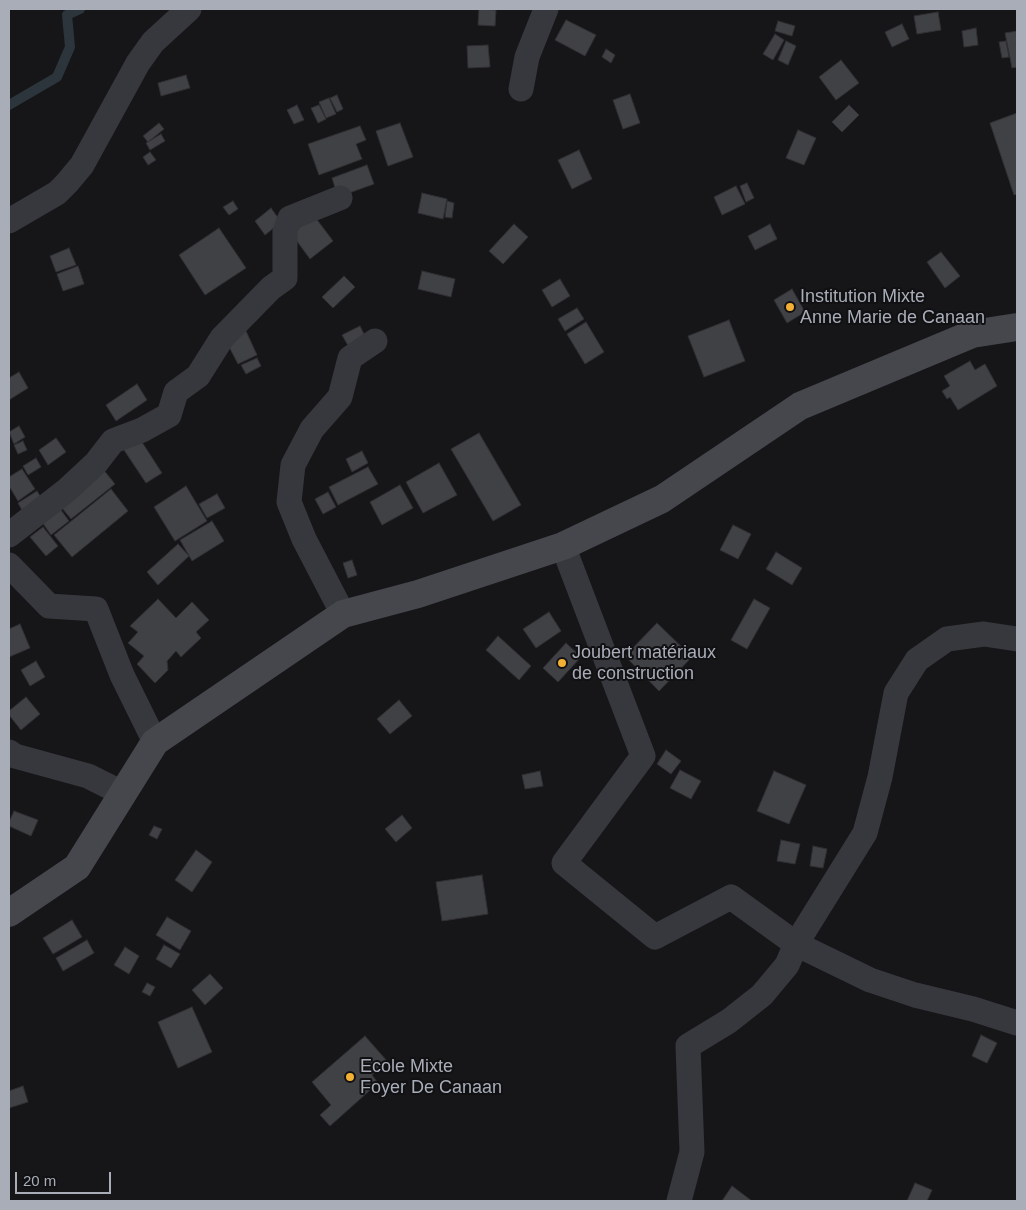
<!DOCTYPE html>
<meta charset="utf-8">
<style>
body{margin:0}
#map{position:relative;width:1026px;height:1210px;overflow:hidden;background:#161618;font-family:Arial,sans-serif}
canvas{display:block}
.frame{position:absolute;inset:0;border:10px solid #a8adb8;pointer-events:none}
.scale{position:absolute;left:15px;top:1172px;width:96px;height:22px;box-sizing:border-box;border:2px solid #a8adb8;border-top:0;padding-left:6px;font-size:15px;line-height:18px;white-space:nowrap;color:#a8adb8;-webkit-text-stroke:4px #111113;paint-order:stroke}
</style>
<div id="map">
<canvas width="1026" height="1210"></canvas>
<div class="frame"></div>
<div class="scale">20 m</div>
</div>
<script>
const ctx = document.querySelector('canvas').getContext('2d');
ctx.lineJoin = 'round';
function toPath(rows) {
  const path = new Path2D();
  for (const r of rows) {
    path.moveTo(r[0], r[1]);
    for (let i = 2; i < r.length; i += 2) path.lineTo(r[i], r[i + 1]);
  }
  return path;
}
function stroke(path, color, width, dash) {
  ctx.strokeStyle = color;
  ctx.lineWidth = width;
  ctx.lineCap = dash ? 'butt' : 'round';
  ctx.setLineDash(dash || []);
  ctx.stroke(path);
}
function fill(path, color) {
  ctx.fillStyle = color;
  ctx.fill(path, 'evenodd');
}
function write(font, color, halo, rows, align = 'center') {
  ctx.font = font + ' Arial,sans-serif';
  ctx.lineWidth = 4;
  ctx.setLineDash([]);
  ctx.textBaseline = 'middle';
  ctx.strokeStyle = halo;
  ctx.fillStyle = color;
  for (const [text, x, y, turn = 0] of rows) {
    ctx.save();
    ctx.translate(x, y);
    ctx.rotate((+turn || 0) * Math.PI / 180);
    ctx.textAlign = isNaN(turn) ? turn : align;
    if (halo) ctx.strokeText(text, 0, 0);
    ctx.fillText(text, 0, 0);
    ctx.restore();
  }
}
stroke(toPath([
 [9,105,57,77,70,47,67,15,80,9]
]), '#2c353c', 10);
const building = toPath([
 [479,9,496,10,495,26,478,25,479,9],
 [938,12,941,30,917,34,914,16,938,12],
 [566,20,596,35,585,56,555,40,566,20],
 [778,21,795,26,792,36,775,31,778,21],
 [902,24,909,39,892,47,885,32,902,24],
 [976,28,978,45,964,47,962,31,976,28],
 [1017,31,1017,67,1012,68,1005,33,1017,31],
 [775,34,784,40,773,60,763,54,775,34],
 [786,41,796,46,788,65,778,60,786,41],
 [1006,41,1009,57,1002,58,999,42,1006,41],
 [488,45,490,67,468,68,467,46,488,45],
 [606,49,615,55,611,63,602,57,606,49],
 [841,60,859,83,836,100,819,77,841,60],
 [186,75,190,88,161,96,158,83,186,75],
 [630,94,640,123,623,129,613,100,630,94],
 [337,95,343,109,337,112,330,98,337,95],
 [329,98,336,114,326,118,319,102,329,98],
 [297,105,304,120,294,124,287,110,297,105],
 [319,105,326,119,318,123,311,108,319,105],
 [849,105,859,115,842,132,832,122,849,105],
 [1017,113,1017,194,1014,195,990,123,1017,113],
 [159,123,164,129,148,142,143,136,159,123],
 [400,123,413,157,388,166,376,131,400,123],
 [360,126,366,140,356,144,362,159,319,175,308,144,360,126],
 [798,130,816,138,804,165,786,158,798,130],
 [161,134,165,141,150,150,146,143,161,134],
 [579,150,592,179,572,189,558,160,579,150],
 [150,152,156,160,148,165,143,157,150,152],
 [367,165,374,184,338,197,332,178,367,165],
 [747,183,754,198,746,202,740,186,747,183],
 [736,186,745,204,722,215,714,197,736,186],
 [422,193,447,199,443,219,418,213,422,193],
 [233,201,238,209,229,215,223,207,233,201],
 [447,201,454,203,452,218,445,217,447,201],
 [271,208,281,222,265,235,255,221,271,208],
 [315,217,333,241,310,259,291,233,315,217],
 [514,224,528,237,503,264,489,251,514,224],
 [770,224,777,239,755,250,748,236,770,224],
 [219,228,246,268,205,295,179,255,219,228],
 [69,248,76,265,56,272,50,256,69,248],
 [941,252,960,276,945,288,927,262,941,252],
 [78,266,84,284,63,291,57,274,78,266],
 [422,271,455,279,451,297,418,289,422,271],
 [344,276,355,287,333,308,322,297,344,276],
 [560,279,570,296,552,307,542,290,560,279],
 [792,289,805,312,787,323,774,300,792,289],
 [577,308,584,319,565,331,558,319,577,308],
 [729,320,745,361,704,377,688,336,729,320],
 [586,322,604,352,585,364,567,334,586,322],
 [360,326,367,340,350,349,342,335,360,326],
 [246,331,257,355,238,364,226,341,246,331],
 [257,358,261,366,246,374,241,365,257,358],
 [970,361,975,370,985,364,997,386,958,410,950,397,947,399,942,391,950,386,944,376,970,361],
 [19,372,28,388,9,400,9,378,19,372],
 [137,384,147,400,116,421,106,405,137,384],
 [19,426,25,437,14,444,9,432,19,426],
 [479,433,521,505,493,521,451,449,479,433],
 [138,436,162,473,146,483,122,447,138,436],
 [56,438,66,452,48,465,39,450,56,438],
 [23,441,27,450,18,454,14,445,23,441],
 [362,451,368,463,352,472,346,459,362,451],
 [36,458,41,467,28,475,23,466,36,458],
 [439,463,457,495,423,513,406,482,439,463],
 [368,467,378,484,338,505,329,487,368,467],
 [102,468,115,484,71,519,58,503,102,468],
 [22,469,35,489,18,501,9,486,9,477,22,469],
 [400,485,413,508,382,525,370,502,400,485],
 [186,486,207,521,175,541,154,507,186,486],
 [111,489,128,511,72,557,54,535,111,489],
 [37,491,42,499,23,512,18,503,37,491],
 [328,492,336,507,323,514,315,499,328,492],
 [217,494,225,508,207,518,199,504,217,494],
 [58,506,69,521,51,535,40,519,58,506],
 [212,521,224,541,192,561,180,540,212,521],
 [733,525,751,534,738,559,720,550,733,525],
 [43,527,58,546,46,556,30,537,43,527],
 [178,544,189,556,158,585,147,572,178,544],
 [776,552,802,568,792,585,766,569,776,552],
 [352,560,357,575,348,578,343,563,352,560],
 [158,599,176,618,192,602,209,620,196,632,201,638,181,657,176,651,167,661,168,670,155,683,137,664,144,656,128,643,138,632,130,626,158,599],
 [754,599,770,608,747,649,731,640,754,599],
 [549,612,561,631,536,648,523,629,549,612],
 [657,623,692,657,659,691,625,656,657,623],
 [20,624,30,648,9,657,9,629,20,624],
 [498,636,531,666,519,680,486,650,498,636],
 [566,643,581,657,558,682,543,668,566,643],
 [36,661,45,677,30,686,21,670,36,661],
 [26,697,40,714,21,730,9,715,9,711,26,697],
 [399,700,412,716,390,734,377,719,399,700],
 [666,750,681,761,671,774,657,764,666,750],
 [680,770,701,781,691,799,670,788,680,770],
 [540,771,543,786,525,789,522,775,540,771],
 [774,771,806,785,789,824,757,811,774,771],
 [14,811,38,820,31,836,9,826,9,822,14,811],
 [402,815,412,828,396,842,385,829,402,815],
 [154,826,162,829,157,839,149,835,154,826],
 [781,840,800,844,795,864,777,861,781,840],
 [813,846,827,849,823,868,810,866,813,846],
 [196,850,212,862,192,892,175,880,196,850],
 [482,875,488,914,442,921,436,882,482,875],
 [167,917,191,931,180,950,156,935,167,917],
 [72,920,82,937,53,954,43,938,72,920],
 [87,940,94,953,63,971,56,958,87,940],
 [164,945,180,954,171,968,156,959,164,945],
 [125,947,139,956,129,974,114,965,125,947],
 [210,974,223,988,205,1005,192,990,210,974],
 [147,983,155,987,150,996,142,992,147,983],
 [192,1007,212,1052,178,1068,158,1022,192,1007],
 [981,1035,997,1043,987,1063,972,1056,981,1035],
 [365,1036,387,1061,372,1075,378,1083,330,1126,320,1115,331,1105,312,1082,365,1036],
 [23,1086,28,1102,9,1108,9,1091,23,1086],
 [915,1183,932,1190,927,1201,907,1201,915,1183],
 [732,1186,752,1201,722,1201,732,1186]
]);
fill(building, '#404145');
stroke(building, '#303034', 1);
stroke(toPath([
 [521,89,527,57,546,9],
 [9,221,57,193,67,183,82,165,138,63,153,42,189,9],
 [9,535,67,490,96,463,113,441,142,430,169,415,176,392,198,376,222,338,271,288,285,278,285,231,290,218,340,198],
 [563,546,643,756,564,863,655,937,731,897,796,944,787,965,762,995,729,1021,688,1046,692,1152,679,1201],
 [9,565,49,606,96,609,122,675,155,742],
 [343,614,304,539,289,502,293,465,312,429,340,397,350,358,375,341],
 [1017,639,984,634,947,639,917,660,896,693,880,777,865,833,796,944,870,980,915,995,973,1009,1017,1023],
 [9,752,15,756,88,776,124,794]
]), '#37383d', 25);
stroke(toPath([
 [9,913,77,867,155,742,343,614,418,594,563,546,662,499,800,406,972,334,1017,327]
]), '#45474d', 28);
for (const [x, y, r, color] of [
 [790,307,5,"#f2b134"],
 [562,663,5,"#f2b134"],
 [350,1077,5,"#f2b134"]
]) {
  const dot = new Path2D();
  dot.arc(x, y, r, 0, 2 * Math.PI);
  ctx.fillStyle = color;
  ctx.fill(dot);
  stroke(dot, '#111113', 2);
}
write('18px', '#a8adb8', '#111113', [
 ["Institution Mixte",800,297],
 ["Anne Marie de Canaan",800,318],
 ["Joubert matériaux",572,653],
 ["de construction",572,674],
 ["Ecole Mixte",360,1067],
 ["Foyer De Canaan",360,1088]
], 'left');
</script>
